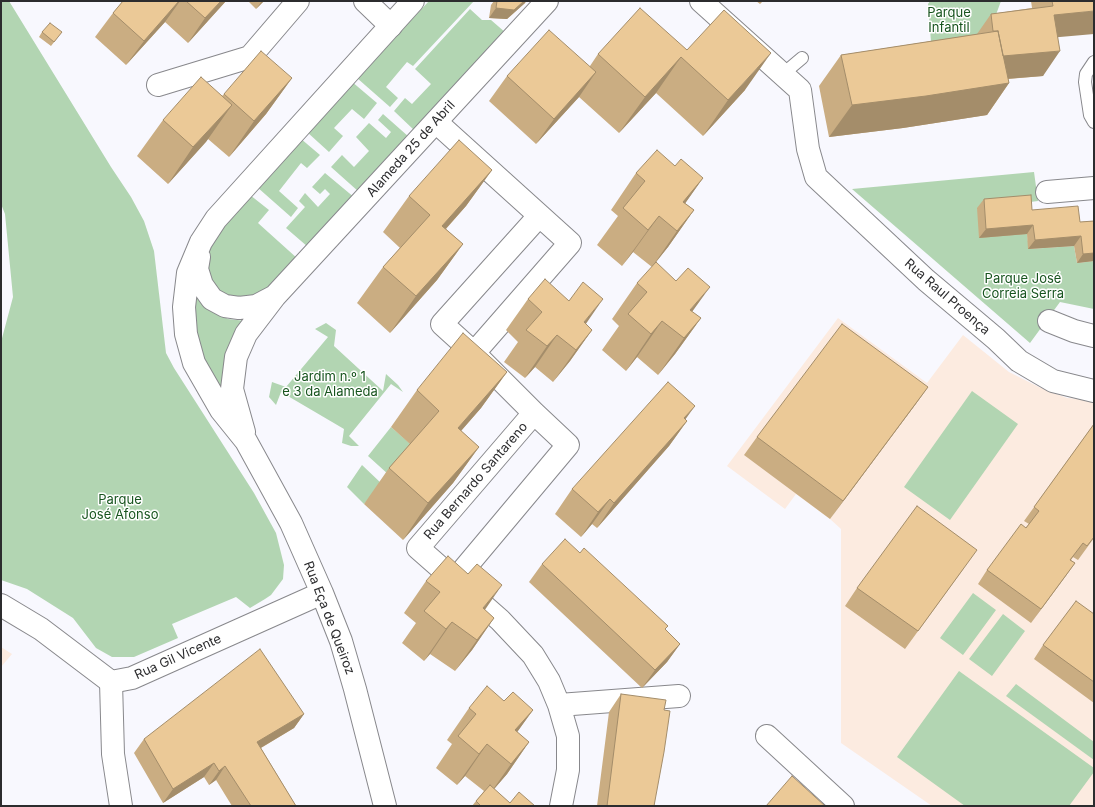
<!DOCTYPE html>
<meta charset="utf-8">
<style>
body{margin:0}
#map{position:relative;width:1095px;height:807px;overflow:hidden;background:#f8f8fe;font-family:Inter,sans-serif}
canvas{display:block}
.frame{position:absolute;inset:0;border:2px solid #2c2c2e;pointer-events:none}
</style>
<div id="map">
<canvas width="1095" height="807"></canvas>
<div class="frame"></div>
</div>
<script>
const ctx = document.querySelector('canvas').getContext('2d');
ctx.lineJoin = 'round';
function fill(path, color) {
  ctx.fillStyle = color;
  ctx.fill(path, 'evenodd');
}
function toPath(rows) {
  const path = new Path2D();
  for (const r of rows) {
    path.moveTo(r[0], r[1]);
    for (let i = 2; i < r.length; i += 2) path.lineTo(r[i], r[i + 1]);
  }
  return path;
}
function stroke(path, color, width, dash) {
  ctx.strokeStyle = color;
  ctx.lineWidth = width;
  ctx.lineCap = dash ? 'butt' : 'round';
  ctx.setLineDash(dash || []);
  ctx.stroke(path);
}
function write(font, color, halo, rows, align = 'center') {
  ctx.font = font + ' Inter,sans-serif';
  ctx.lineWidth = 3;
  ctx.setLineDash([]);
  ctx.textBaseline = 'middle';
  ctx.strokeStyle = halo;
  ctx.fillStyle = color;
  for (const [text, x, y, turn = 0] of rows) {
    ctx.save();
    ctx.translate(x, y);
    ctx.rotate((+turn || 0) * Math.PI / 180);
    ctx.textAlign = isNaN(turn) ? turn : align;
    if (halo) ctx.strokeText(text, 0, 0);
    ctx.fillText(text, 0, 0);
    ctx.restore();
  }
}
fill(toPath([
 [838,318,927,383,963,335,1009,372,1039,387,1067,398,1094,400,1094,806,932,806,841,743,841,529,830,519,796,494,785,509,727,466],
 [1,647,12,654,1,667]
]), '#fcebe0');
fill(toPath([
 [1,1,9,1,111,167,131,197,144,221,154,251,166,353,174,368,254,493,276,533,284,565,283,579,271,595,265,599,250,608,236,597,172,624,178,638,134,657,112,657,96,648,73,618,27,589,1,580,1,342,13,297,5,214,1,204],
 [429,1,474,1,413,66,407,62,386,87,398,98,390,107,357,78],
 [930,1,1001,1,990,31,973,39,931,42,928,4],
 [470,9,482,20,491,20,506,33,415,131,394,111,405,98,412,104,431,84,415,69],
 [351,81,377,103,364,119,352,109,334,128,343,136,329,152,307,132],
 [383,114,409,137,359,192,331,167,342,155,354,167,369,151,356,137,369,123,386,138,391,132,378,120],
 [300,138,320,155,307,168,301,163,279,191,298,208,291,217,257,187],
 [1034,172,1038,201,977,209,1027,234,1029,249,1074,246,1077,263,1094,261,1094,309,1060,302,1030,343,852,189],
 [325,173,355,198,308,247,286,228,305,207,299,201,305,193,318,207,330,194,325,189,320,194,312,187],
 [250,195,269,210,258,223,298,259,265,292,248,299,230,298,215,292,203,260,208,243],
 [198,282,209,309,228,319,246,321,248,330,238,424,210,378,198,341,194,307],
 [326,323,336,330,334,346,383,391,386,374,398,385,403,392,391,384,349,436,359,446,351,446,342,443,344,429,281,392,276,405,269,397,272,382,286,387,328,337,315,329],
 [972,391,1018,424,950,520,904,487],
 [391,427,414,447,389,475,368,456],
 [362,465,382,484,364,504,347,487],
 [973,593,996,610,963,655,940,638],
 [1003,614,1025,631,992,676,969,659],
 [959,671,1094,768,1094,772,1069,806,965,806,897,757],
 [1016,684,1094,742,1094,760,1006,696]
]), '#b2d5b2');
const lane = toPath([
 [1094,62,1086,74,1085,82,1090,115,1094,122],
 [783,74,802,58]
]);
const street = toPath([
 [365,1,391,26],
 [701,1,800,90,808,149,816,177,926,280,996,339,1019,361,1053,381,1094,391],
 [158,85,250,57,298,1],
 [436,122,570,243,474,353],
 [1047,192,1094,188],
 [1049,321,1074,331,1094,336],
 [534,413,418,548,500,620,533,655,549,681,559,705,568,736,568,770,561,806],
 [454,581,568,445,534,413,474,353,442,324,539,216],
 [111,682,113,754,121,806],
 [559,705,679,696],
 [767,736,843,806]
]);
const secondary = toPath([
 [199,257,197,269,202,285,212,299,225,306,239,308,256,306,275,296],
 [244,432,232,389,236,357,246,334,275,296,547,1],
 [1,605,41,629,111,682,132,678,322,593],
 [385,806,355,689,341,641,322,593,291,523,257,461,246,441,221,410,194,363,186,334,184,307,188,273,201,242,216,219,413,1]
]);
stroke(lane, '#88888c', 14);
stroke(street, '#88888c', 24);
stroke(secondary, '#88888c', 24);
stroke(lane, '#fff', 12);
stroke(street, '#fff', 22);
stroke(secondary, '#fff', 22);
fill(toPath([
 [123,1,226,1,188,43,165,22,126,65,95,37,113,13],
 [248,1,264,1,256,9],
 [494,1,526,1,525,3,507,19,489,18,491,5],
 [756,1,763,1,760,4],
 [1031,1,1094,1,1058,37,1043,76,1008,79,1009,83,987,115,903,128,829,137,819,86,841,55,977,34,991,14,1032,8],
 [42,32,62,32,51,46,39,37],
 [687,50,745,90,703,136,656,93,619,133,579,97,536,144,489,101,507,76,590,66,598,54],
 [292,78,266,114,229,157,208,139,168,184,137,156,163,120,222,96,224,94],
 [675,166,703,178,685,203,694,210,668,247,652,267,633,252,622,266,597,245,618,216,611,210,636,173],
 [492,170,466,206,446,229,463,244,437,280,390,333,357,303,383,267,400,248,383,232,409,196],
 [984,199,1032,210,1080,222,1094,221,1094,261,1077,263,1074,246,1028,249,1027,234,979,238,977,208],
 [637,283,692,312,701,318,675,354,658,375,637,357,626,371,602,350,619,326,612,319],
 [528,299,586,324,592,330,570,361,553,382,535,367,525,378,504,362,518,342,506,330],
 [507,372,481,408,461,431,479,447,453,483,403,540,364,504,389,468,410,444,391,427,417,390],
 [928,387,915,405,830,519,744,455,757,437],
 [685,420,687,421,669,446,597,528,592,524,581,537,555,514,572,489],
 [1094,424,1094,538,1078,560,1073,557,1071,560,1075,563,1031,623,978,584,987,570,1029,524,1024,521],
 [542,564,665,630,680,644,667,662,642,688,529,582],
 [964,568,905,649,845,606,857,588],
 [426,581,485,610,494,618,472,650,455,671,430,654,424,661,402,643,416,623,404,613],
 [1094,614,1094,703,1034,659,1043,645],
 [621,694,664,710,654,806,597,806,609,712],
 [504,701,533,710,517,732,529,742,507,774,494,789,510,803,535,806,472,806,484,791,465,776,457,785,436,768,452,744,447,740,469,708],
 [304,714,294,728,261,748,296,806,232,806,216,780,209,785,204,777,163,803,134,753,144,739]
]), '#caad82');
fill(toPath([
 [179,1,180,1,165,22,126,65,144,41],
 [221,1,226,1,188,43,205,18],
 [262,1,264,1,256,9],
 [524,1,526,1,525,3,507,19,489,18,496,8],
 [1094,11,1094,34,1037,39,1054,15],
 [1060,51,1043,76,980,81,997,56],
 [771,53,745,90,703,136,728,100],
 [681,57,656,93,619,133,645,97],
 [596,72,579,97,536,144,554,119],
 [292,78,266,114,229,157,254,121],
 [1009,83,987,115,903,128,829,137,852,105],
 [232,105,206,142,168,184,193,147],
 [492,170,466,206,416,262,442,226],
 [703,178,677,215,683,202],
 [694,210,668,247,652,267,677,231],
 [659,216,633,252,622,266,648,230],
 [1033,225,1027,234,979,238,986,229],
 [1081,236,1074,246,1028,249,1035,240],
 [463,244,437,280,390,333,416,296],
 [1094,253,1094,261,1077,263,1083,254],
 [710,287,684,323,690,310],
 [603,299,581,331,584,322],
 [701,318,675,354,658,375,684,338],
 [662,321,637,357,626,371,651,334],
 [592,330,570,361,553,382,576,350],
 [557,335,535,367,525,378,547,346],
 [507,372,481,408,432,464,458,428],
 [928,387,915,405,830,519,843,501],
 [695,406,677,431,684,418],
 [687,421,669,446,597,528,614,503],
 [479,447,453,483,403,540,428,503],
 [610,499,592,524,581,537,598,512],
 [1075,563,1065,577,1031,623,1041,609],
 [502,585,480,617,483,608],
 [494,618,472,650,455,671,477,640],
 [452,622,430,654,424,661,446,629],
 [680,644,667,662,642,688,655,670],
 [533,710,510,742,515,730],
 [304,714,294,728,247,756,257,742],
 [529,742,507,774,489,795,511,764],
 [487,744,465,776,457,785,479,754],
 [214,763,204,777,163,803,173,789],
 [225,766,216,780,209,785,219,771]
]), '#a48d6a');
const building = toPath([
 [123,1,179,1,144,41,113,13,123,1],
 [186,1,221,1,205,18,186,1],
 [497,1,524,1,514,10,496,8,497,1],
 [1052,1,1094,1,1094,11,1054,15,1060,51,1003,56,998,31,993,31,991,14,1053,6,1052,1],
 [640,8,687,50,724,10,771,53,728,100,681,57,645,97,598,54,640,8],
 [50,23,62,32,54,42,42,32,50,23],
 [549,30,596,72,554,119,507,76,549,30],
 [998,31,1009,83,926,96,852,105,841,55,998,31],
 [261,51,292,78,254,121,224,94,261,51],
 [201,77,232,105,193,147,163,120,201,77],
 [459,140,492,170,442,226,463,244,416,296,383,267,430,215,409,196,459,140],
 [657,150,675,166,681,159,703,178,683,202,694,210,677,231,659,216,648,230,623,208,645,181,636,173,657,150],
 [1031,195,1032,210,1078,206,1080,222,1094,221,1094,253,1083,254,1081,236,1035,240,1033,225,986,229,984,199,1031,195],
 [656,262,676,281,688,268,710,287,690,310,701,318,684,338,662,321,651,334,628,314,647,292,637,283,656,262],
 [545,279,569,301,583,282,603,299,584,322,592,330,576,350,557,335,547,346,526,330,542,312,528,299,545,279],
 [842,324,928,387,843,501,757,437,842,324],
 [463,333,507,372,458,428,479,447,428,503,389,468,439,411,417,390,463,333],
 [668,382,695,406,684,418,687,421,614,503,610,499,598,512,572,489,668,382],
 [1094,424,1094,537,1087,546,1083,543,1070,560,1075,563,1041,609,987,570,1021,524,1026,528,1039,511,1034,507,1094,424],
 [917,506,977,550,918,631,857,588,917,506],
 [565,539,580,553,584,548,668,626,665,629,680,644,655,670,542,564,565,539],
 [448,556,468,574,477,564,502,585,483,608,494,618,477,640,452,622,446,629,424,611,440,592,426,581,448,556],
 [1076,601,1094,614,1094,682,1043,645,1076,601],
 [260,649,304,714,257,742,296,806,251,806,225,766,219,771,214,763,173,789,144,739,260,649],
 [487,686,504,701,513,692,533,710,515,730,529,742,511,764,487,744,479,754,458,736,476,714,469,708,487,686],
 [621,694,666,700,664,710,670,711,664,752,654,806,607,806,621,694],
 [792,776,825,806,766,806,792,776],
 [490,785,510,803,519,792,535,806,481,806,476,801,490,785]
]);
fill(building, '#ebc997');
stroke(building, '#a48d6a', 1);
write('13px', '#17541e', '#fff', [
 ["Parque",949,13],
 ["Infantil",949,28],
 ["Parque José",1023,279],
 ["Correia Serra",1023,294],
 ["Jardim n.º 1",330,377],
 ["e 3 da Alameda",330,392],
 ["Parque",120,500],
 ["José Afonso",120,515]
]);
write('13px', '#2c2c2e', '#fff', [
 ["Alameda 25 de Abril",411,149,-48],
 ["Rua Raul Proença",947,297,41],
 ["Rua Bernardo Santareno",476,481,-49],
 ["Rua Eça de Queiroz",329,618,69],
 ["Rua Gil Vicente",178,657,-24]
]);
</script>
